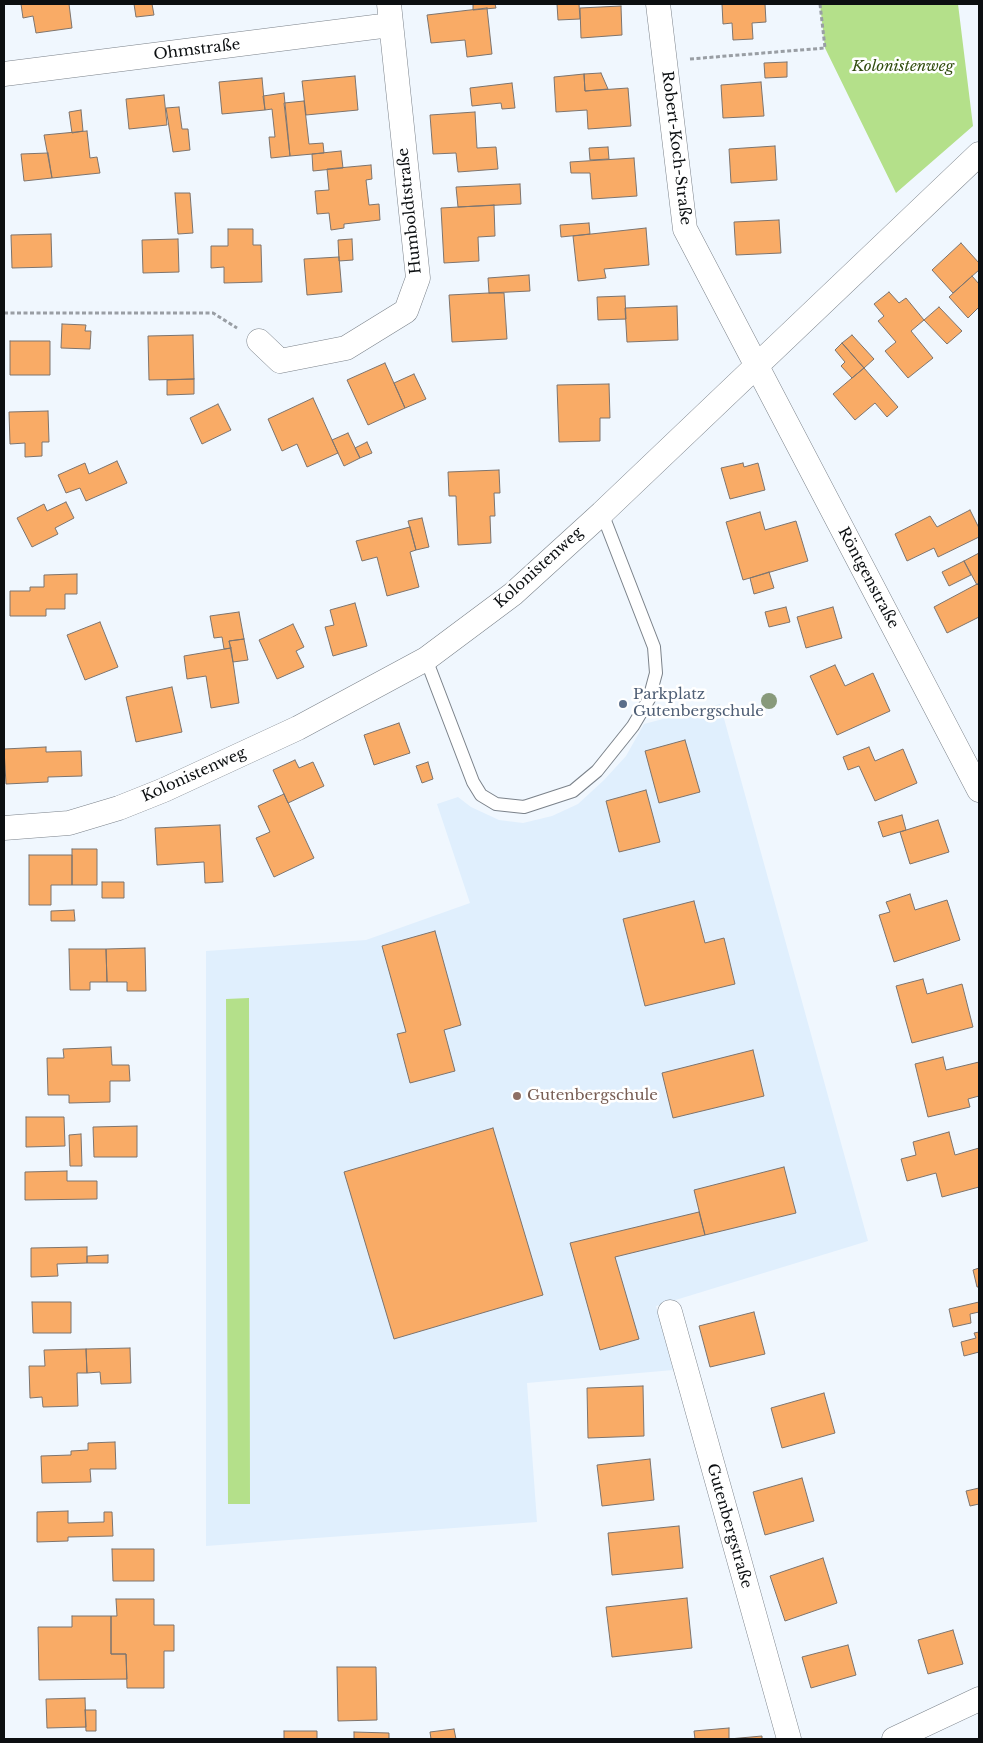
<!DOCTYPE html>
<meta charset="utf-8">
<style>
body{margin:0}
#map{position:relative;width:983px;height:1743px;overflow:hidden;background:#f0f7fe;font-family:"Libre Baskerville",serif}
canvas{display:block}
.frame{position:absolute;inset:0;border:5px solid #0c0f11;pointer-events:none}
</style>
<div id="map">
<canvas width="983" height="1743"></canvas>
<div class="frame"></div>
</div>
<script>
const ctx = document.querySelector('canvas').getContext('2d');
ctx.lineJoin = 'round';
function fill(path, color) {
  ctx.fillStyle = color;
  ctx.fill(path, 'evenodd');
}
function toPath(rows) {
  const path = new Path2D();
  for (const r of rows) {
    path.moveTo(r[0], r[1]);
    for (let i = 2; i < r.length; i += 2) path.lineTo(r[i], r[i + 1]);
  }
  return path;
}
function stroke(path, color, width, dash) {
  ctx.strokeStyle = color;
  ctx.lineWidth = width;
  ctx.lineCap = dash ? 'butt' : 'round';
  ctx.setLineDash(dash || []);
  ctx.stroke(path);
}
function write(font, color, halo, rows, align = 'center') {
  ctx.font = font + ' "Libre Baskerville",serif';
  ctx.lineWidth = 5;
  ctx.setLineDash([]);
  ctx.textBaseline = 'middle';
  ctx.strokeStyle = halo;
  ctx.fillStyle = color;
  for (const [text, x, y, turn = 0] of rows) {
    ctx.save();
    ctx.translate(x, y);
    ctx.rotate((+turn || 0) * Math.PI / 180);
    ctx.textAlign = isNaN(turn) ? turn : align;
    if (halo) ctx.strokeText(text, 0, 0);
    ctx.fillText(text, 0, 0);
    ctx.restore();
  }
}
fill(toPath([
 [720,704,868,1241,656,1306,673,1370,527,1383,537,1522,206,1546,206,951,366,940,470,903,437,804,458,797,471,807,499,820,523,823,552,816,578,804,604,780,626,756,644,724]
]), '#e0effd');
fill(toPath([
 [820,4,958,4,973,126,896,193,825,48],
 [249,998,250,1504,228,1504,226,999]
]), '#b4e08a');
const building = toPath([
 [21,4,69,4,72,28,36,33,33,16,23,18,21,4],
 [134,4,152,4,154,15,136,17,134,4],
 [473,4,495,4,496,8,473,10,473,4],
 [557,4,579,4,580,19,558,20,557,4],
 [722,4,765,4,766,22,752,23,753,39,733,40,732,23,723,24,722,4],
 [621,6,622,35,581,38,580,8,621,6],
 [487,8,492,54,467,57,465,40,431,43,427,15,487,8],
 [787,62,787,77,765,78,764,63,787,62],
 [601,73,608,89,585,91,584,74,601,73],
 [584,74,585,91,628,88,631,126,588,129,587,110,556,112,554,77,584,74],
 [355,76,358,110,306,115,302,81,355,76],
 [262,78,265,110,222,114,219,82,262,78],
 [761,82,764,116,723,118,721,85,761,82],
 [512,83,515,108,502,109,501,103,472,106,470,88,512,83],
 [284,93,290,156,271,158,269,137,275,137,272,109,265,110,263,96,284,93],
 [164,95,167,125,129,129,126,99,164,95],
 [304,101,309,144,323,143,324,153,290,156,284,103,304,101],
 [179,107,182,129,188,129,190,150,173,152,166,108,179,107],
 [81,110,83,131,72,133,69,112,81,110],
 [475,112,477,148,496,147,498,169,458,172,456,153,433,154,430,115,475,112],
 [87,131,90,158,97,157,100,173,52,178,44,135,87,131],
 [775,146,777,180,731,183,729,149,775,146],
 [608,147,609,159,590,160,589,148,608,147],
 [341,151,343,168,313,171,312,154,341,151],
 [48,153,52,178,24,181,21,154,48,153],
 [634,158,637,196,592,199,590,173,571,173,570,162,634,158],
 [371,165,372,179,366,180,369,205,379,204,380,220,344,224,344,228,331,230,329,213,317,214,315,191,329,190,327,169,371,165],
 [520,184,521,204,458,207,456,187,520,184],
 [175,193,190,193,193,233,178,234,175,193],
 [494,205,495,236,478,237,479,261,444,263,441,208,494,205],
 [779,220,781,253,736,255,734,222,779,220],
 [589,223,590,234,561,237,560,225,589,223],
 [646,228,649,265,604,269,606,278,578,281,573,236,646,228],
 [228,229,253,229,253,245,261,245,262,282,224,283,224,267,211,268,211,246,228,246,228,229],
 [51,234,52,267,12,268,11,235,51,234],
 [178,239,179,272,143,273,142,240,178,239],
 [352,239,353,260,339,261,338,240,352,239],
 [961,243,979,263,979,270,953,293,932,270,961,243],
 [339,257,342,292,307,295,304,259,339,257],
 [529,275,530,291,489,293,488,278,529,275],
 [972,276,979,284,979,307,968,318,949,297,972,276],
 [889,292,899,303,906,298,924,320,911,331,933,358,908,378,885,351,896,342,878,321,884,316,874,304,889,292],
 [489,293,504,293,507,339,452,342,449,295,489,293],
 [625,296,626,319,598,320,597,297,625,296],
 [677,306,678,340,627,342,625,308,677,306],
 [939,307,962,331,947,344,924,320,939,307],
 [62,324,86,325,85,331,91,331,90,349,61,348,62,324],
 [193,335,194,379,149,380,148,336,193,335],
 [852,335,874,359,864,368,842,343,852,335],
 [10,341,50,341,50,375,10,375,10,341],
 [842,343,864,368,852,378,841,366,845,362,835,350,842,343],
 [385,363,405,408,368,425,347,380,385,363],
 [864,368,898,407,887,417,875,403,855,420,833,394,864,368],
 [414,374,426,399,405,408,394,383,414,374],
 [194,379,194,394,167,395,167,380,194,379],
 [609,384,610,418,600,418,600,441,559,442,557,385,609,384],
 [313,398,338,453,307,467,297,444,282,451,268,419,313,398],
 [218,404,231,430,202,444,190,418,218,404],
 [48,411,49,442,42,442,42,456,25,457,25,443,10,444,9,412,48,411],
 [348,433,360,458,344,466,332,440,348,433],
 [367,442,372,453,360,458,355,448,367,442],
 [117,461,127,483,86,501,80,488,66,493,58,475,85,463,89,474,117,461],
 [743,463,744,467,758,463,765,490,730,499,721,468,743,463],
 [499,470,500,493,494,493,495,516,490,516,491,543,458,545,456,496,449,496,448,472,499,470],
 [66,502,74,518,55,528,58,534,32,547,17,518,44,504,47,511,66,502],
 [970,510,979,528,979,537,938,557,934,548,907,561,895,534,930,516,937,527,970,510],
 [760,512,765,530,796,521,808,561,743,580,726,522,760,512],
 [422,518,429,547,416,550,408,521,422,518],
 [410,527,416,550,410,552,419,587,387,596,377,557,362,561,356,541,410,527],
 [979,553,979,583,977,585,964,561,979,553],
 [964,561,971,575,949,586,942,572,964,561],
 [769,572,774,588,754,594,750,578,769,572],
 [77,574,77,594,65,594,65,609,46,609,46,616,10,616,10,591,30,591,30,587,44,587,44,575,77,574],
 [979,583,979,617,947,633,934,607,979,583],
 [355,603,367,646,333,656,325,627,334,625,330,610,355,603],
 [786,607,790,622,769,627,765,612,786,607],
 [833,607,842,638,806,648,797,617,833,607],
 [239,612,244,639,229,641,231,648,224,649,222,637,214,638,210,616,239,612],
 [100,622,118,667,85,680,67,635,100,622],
 [293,624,304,647,296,651,304,667,277,679,259,640,293,624],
 [244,639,248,660,233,662,229,641,244,639],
 [231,648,239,703,211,708,206,676,187,679,184,656,231,648],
 [835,665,845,686,873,673,890,711,837,735,810,676,835,665],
 [172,687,182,732,136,742,126,697,172,687],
 [399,723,410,753,374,765,364,735,399,723],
 [685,740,700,792,659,803,645,751,685,740],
 [46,747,46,752,81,751,82,776,48,777,48,782,6,784,4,749,46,747],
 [869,747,875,761,903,749,917,783,875,801,859,766,848,770,843,757,869,747],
 [295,760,299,768,313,762,324,786,288,803,273,770,295,760],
 [428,762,433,779,422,783,416,766,428,762],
 [646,790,660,842,619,852,606,801,646,790],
 [284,794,314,858,274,877,256,838,270,832,258,806,284,794],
 [902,815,906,830,883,837,878,822,902,815],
 [938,820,949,852,910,864,900,832,938,820],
 [220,825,223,882,205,883,204,862,157,865,155,828,220,825],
 [72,849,97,849,97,885,72,885,72,849],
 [29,855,72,855,72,885,51,885,51,905,29,905,29,855],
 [102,882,124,882,124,898,102,898,102,882],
 [910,894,915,910,947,900,960,940,894,962,879,915,890,912,886,902,910,894],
 [694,901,705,943,724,938,735,984,645,1006,623,919,694,901],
 [74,910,75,921,51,921,51,911,74,910],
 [435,931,461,1025,444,1030,455,1071,410,1083,397,1034,406,1032,382,946,435,931],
 [145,948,146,991,127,991,127,982,107,982,106,949,145,948],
 [69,949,106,949,107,982,90,982,90,990,70,990,69,949],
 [923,979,927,994,962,984,973,1027,912,1043,896,986,923,979],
 [111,1047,112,1065,129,1065,130,1081,110,1081,110,1102,69,1103,69,1095,48,1095,47,1058,64,1058,63,1049,111,1047],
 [753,1050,764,1096,673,1118,662,1073,753,1050],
 [943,1057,946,1070,979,1062,979,1096,968,1099,970,1107,928,1117,915,1064,943,1057],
 [26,1117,64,1117,65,1146,26,1147,26,1117],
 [137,1126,137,1157,94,1157,93,1127,137,1126],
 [493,1128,543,1295,394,1339,344,1172,493,1128],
 [949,1132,955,1155,979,1148,979,1187,942,1197,936,1173,907,1181,901,1159,916,1155,913,1142,949,1132],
 [81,1134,82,1166,70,1166,69,1135,81,1134],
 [784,1167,796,1213,705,1235,694,1190,784,1167],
 [67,1171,67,1181,97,1181,97,1199,25,1200,25,1172,67,1171],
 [699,1212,705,1235,615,1257,639,1339,600,1350,570,1243,699,1212],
 [87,1247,87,1263,57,1264,58,1276,31,1277,31,1248,87,1247],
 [108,1255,108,1263,87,1263,87,1256,108,1255],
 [979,1268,979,1287,977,1287,973,1270,979,1268],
 [32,1302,71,1302,71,1333,33,1333,32,1302],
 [979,1302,979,1312,970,1314,971,1323,953,1327,949,1309,979,1302],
 [754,1312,765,1354,710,1367,699,1326,754,1312],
 [979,1332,979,1352,964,1356,961,1342,976,1338,974,1333,979,1332],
 [130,1348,131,1383,101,1384,100,1372,87,1373,86,1349,130,1348],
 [86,1349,87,1373,77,1373,78,1406,43,1407,42,1397,30,1398,29,1366,45,1366,44,1350,86,1349],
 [643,1386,644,1436,588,1438,587,1388,643,1386],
 [824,1393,835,1433,782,1448,771,1408,824,1393],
 [115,1442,116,1469,90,1469,91,1482,42,1483,41,1456,71,1455,71,1451,88,1450,88,1443,115,1442],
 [650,1459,654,1500,602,1506,597,1465,650,1459],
 [802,1478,814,1521,765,1535,753,1492,802,1478],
 [979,1488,979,1504,970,1506,966,1491,979,1488],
 [68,1511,68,1523,104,1522,104,1512,112,1512,113,1536,68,1537,68,1541,37,1542,37,1512,68,1511],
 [679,1526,683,1568,612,1575,608,1533,679,1526],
 [112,1549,154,1549,154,1581,113,1581,112,1549],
 [823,1558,837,1603,785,1621,770,1576,823,1558],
 [687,1598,692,1648,612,1657,606,1607,687,1598],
 [116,1599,154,1599,154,1625,174,1625,174,1651,164,1651,164,1688,127,1688,126,1654,111,1654,111,1616,117,1616,116,1599],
 [72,1616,111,1616,111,1654,126,1654,127,1679,39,1680,38,1627,72,1627,72,1616],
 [953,1630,963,1664,928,1674,918,1640,953,1630],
 [848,1645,856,1675,811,1688,802,1657,848,1645],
 [337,1667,376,1667,377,1720,338,1721,337,1667],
 [85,1698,86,1727,47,1728,46,1699,85,1698],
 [85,1710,96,1710,96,1731,86,1731,85,1710],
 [729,1728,729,1739,762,1736,762,1739,695,1739,694,1731,729,1728],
 [454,1729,456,1739,431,1739,430,1732,454,1729],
 [284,1731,317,1731,317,1739,284,1739,284,1731],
 [354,1732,389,1733,389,1739,354,1739,354,1732]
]);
fill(building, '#f9ab66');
stroke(building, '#7d746e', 1);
const service = toPath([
 [426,659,473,782,481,795,496,804,524,807,573,791,597,771,633,726,649,699,656,673,654,647,602,513]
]);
const minor = toPath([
 [658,4,685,229,979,790],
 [4,74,390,25],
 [259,341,280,361,346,348,406,311,418,278,389,4],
 [4,828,69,823,119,808,164,790,298,728,426,659,513,594,602,513,979,154],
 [670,1312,789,1739],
 [894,1739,979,1699]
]);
stroke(service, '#7b828a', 14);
stroke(minor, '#7b828a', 25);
stroke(toPath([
 [690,59,825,48,820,4],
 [4,313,213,313,237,328]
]), '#999ea4', 3, [4, 2.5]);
stroke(service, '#fff', 12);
stroke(minor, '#fff', 24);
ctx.fillStyle = '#889a7b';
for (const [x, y] of [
 [769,701]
]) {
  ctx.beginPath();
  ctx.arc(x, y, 8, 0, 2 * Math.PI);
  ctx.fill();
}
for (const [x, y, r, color] of [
 [623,704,5,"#5c6f8a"],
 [517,1096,5,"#8d6e63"]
]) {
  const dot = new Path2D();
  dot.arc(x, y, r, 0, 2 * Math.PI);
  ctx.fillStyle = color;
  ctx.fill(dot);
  stroke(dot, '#fff', 2);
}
write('15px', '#0c0f11', '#fff', [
 ["Ohmstraße",197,50,-7],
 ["Robert-Koch-Straße",676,148,83],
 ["Humboldtstraße",410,211,-96],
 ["Kolonistenweg",539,568,-42],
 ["Röntgenstraße",868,578,62],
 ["Kolonistenweg",194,775,-24],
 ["Gutenbergstraße",729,1526,74]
]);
write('italic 15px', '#324e10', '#fff', [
 ["Kolonistenweg",903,67]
]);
write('15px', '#4e5e75', '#fff', [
 ["Parkplatz",633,695],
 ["Gutenbergschule",633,712]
], 'left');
write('15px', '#785e54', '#fff', [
 ["Gutenbergschule",527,1096]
], 'left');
</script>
